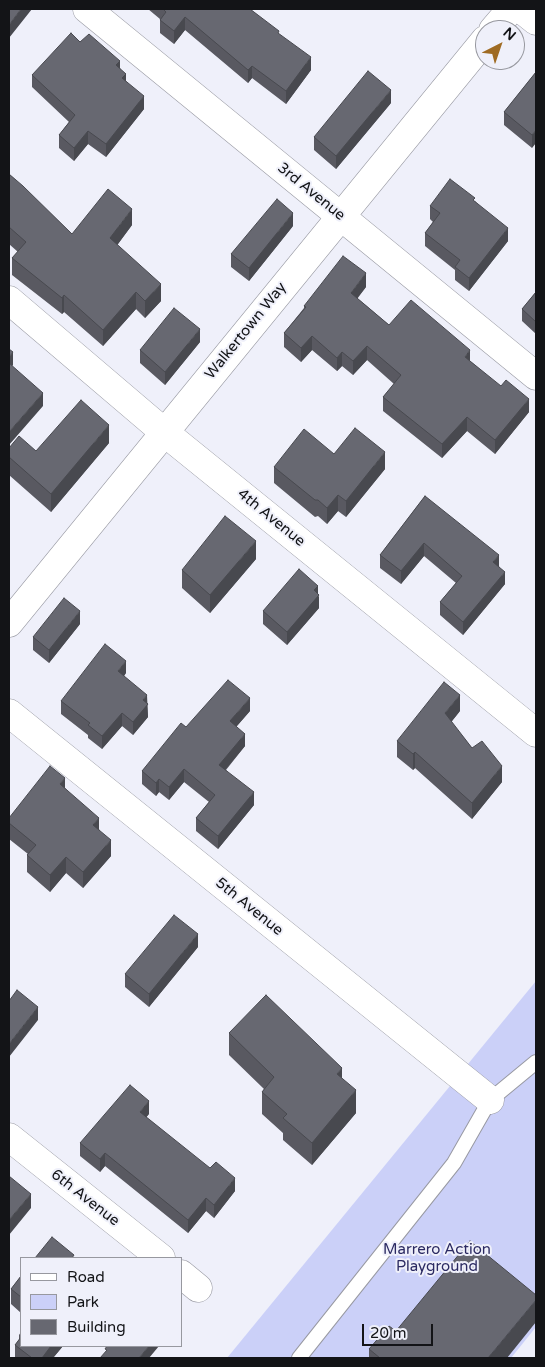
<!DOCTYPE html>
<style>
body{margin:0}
#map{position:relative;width:545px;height:1367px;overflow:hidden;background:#eff0fa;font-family:"Varela Round",sans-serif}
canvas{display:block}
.frame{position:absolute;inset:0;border:10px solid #131417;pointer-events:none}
.legend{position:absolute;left:20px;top:1257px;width:162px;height:90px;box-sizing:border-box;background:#eff0fa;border:1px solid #97989f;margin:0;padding:6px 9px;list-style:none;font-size:15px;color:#131417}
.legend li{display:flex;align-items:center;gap:10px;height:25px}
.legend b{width:25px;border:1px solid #97989f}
.north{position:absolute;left:475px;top:20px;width:50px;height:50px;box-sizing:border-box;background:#eff0fa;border:1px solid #97989f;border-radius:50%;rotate:41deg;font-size:14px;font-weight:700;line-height:20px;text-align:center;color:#131417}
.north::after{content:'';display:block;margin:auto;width:18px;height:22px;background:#9f6b23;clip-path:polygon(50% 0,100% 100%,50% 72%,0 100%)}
.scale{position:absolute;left:362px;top:1324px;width:71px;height:22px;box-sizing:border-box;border:2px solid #131417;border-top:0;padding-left:6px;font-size:15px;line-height:18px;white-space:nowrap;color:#131417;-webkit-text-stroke:4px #eff0fa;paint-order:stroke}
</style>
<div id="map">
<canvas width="545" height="1367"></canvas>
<div class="frame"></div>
<ul class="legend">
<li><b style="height:6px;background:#fff"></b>Road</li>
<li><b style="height:14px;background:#cbd0f8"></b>Park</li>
<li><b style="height:14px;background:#676871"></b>Building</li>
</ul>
<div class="north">N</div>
<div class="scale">20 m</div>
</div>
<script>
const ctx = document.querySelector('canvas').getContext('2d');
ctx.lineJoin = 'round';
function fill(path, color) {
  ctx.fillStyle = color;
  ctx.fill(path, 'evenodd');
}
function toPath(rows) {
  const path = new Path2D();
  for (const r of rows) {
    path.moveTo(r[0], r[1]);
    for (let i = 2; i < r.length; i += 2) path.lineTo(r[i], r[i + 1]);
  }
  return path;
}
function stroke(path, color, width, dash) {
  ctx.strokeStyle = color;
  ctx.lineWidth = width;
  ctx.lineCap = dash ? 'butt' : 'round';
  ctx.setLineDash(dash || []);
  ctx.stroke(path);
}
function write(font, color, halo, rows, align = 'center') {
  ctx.font = font + ' "Varela Round",sans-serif';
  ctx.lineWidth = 4;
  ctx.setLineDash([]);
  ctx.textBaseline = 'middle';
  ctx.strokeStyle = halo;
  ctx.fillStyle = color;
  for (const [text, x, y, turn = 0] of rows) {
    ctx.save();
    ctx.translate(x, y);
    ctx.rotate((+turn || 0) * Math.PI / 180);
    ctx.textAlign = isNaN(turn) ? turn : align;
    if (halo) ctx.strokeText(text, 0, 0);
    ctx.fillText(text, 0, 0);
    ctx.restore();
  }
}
fill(toPath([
 [536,981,536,1327,511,1358,227,1358]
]), '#cbd0f8');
const lane = toPath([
 [299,1358,454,1163,490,1100,536,1062]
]);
const street = toPath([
 [87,9,536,376],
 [521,9,536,21],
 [493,30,511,9],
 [9,300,164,432,536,733],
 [9,623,485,40],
 [9,713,490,1100],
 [9,1137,161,1258],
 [181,1274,198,1288]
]);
stroke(lane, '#9899a2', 16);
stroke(street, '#9899a2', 29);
stroke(lane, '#fff', 14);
stroke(street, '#fff', 28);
fill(toPath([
 [148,9,250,9,279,34,311,70,286,104,252,78,248,83,185,30,174,44,160,33,160,19],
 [80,42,120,68,126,81,144,109,106,157,88,144,74,161,59,148,59,135,69,122,32,87,32,75],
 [536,72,532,148,504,125,504,112],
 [391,103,336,169,314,150,314,137],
 [9,174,72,234,132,225,117,245,161,301,145,318,136,309,103,346,64,312,62,314,12,275,12,258,18,252,9,244],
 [475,201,508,241,469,291,455,280,455,270,425,246,425,233,433,222,430,219,430,206],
 [293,226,249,281,231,267,231,254],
 [366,287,357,298,389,325,470,361,529,412,495,454,467,431,442,458,383,411,383,397,394,384,367,360,353,375,342,366,337,371,312,350,301,362,284,347,284,333,304,308,304,306],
 [536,292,536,334,522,321,522,309],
 [200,342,165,385,140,363,140,350],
 [109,443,51,512,9,475,9,448,36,451],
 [334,454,385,469,346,517,338,511,327,524,318,516,315,517,274,483,274,467],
 [425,496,499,566,505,584,463,635,440,615,440,602,456,583,424,556,401,584,380,568,380,555],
 [256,559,210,613,182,588,182,570],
 [318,593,319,608,287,645,263,624,263,611],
 [80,624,49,663,33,650,33,637],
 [126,673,124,676,147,703,148,717,133,735,122,726,102,749,88,738,88,735,61,714,61,701],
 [250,711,236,727,245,746,226,770,254,805,218,849,196,831,196,818,209,802,184,782,169,800,159,792,156,796,142,784,142,771,186,727],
 [460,711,451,722,472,748,502,782,472,819,415,768,413,770,397,757,397,741],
 [65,788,99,829,111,856,83,888,66,873,50,892,27,872,27,855,28,854,9,839,9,818],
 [198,947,149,1007,125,987,125,974],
 [229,1033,342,1078,356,1113,312,1165,283,1140,283,1133,262,1114,262,1092,264,1089,229,1055],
 [149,1114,146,1117,235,1191,214,1218,206,1211,188,1233,105,1166,100,1172,80,1156,80,1143],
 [21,1276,21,1313,11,1304,11,1289],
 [396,1331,507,1358,369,1358,369,1349],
 [21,1332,21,1346,63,1346,53,1358,15,1358,15,1345,19,1340,19,1335]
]), '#595961');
fill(toPath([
 [21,9,32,9,9,38,9,25],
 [185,17,185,30,174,44,174,31],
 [311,57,311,70,286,104,286,91],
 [120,61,120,73,116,65],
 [252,66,252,78,248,83,248,70],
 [126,74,126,86,122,78],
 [391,90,391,103,336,169,336,156],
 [144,96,144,109,106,157,106,144],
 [536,130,536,143,532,148,532,135],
 [88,131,88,144,74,161,74,148],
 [132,209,132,225,110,255,110,238],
 [293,213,293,226,249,281,249,268],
 [508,228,508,241,469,291,469,278],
 [366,273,366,287,351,307,351,293],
 [161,284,161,301,145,318,145,301],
 [136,292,136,309,103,346,103,330],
 [64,295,64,312,62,314,62,298],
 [200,329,200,342,165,385,165,372],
 [312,336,312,350,301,362,301,348],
 [367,346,367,360,353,375,353,361],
 [470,350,470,364,465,357],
 [13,352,13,365,9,370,9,357],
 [342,352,342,366,337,371,337,358],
 [43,393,43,406,9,445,9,432],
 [529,399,529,412,495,454,495,440],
 [467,417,467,431,442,458,442,444],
 [109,425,109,443,51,512,51,494],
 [385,452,385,469,346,517,346,501],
 [338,495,338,511,327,524,327,508],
 [256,541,256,559,210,613,210,595],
 [424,543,424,556,401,584,401,571],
 [499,555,499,568,493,562],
 [505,572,505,584,463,635,463,622],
 [318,586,318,597,319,595,319,608,287,645,287,632,314,590],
 [80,611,80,624,49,663,49,650],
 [126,661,126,673,118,684,118,671],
 [147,695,148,717,133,735,133,722,143,700],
 [460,695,460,711,445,730,445,713],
 [250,698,250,711,230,734,230,721],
 [122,713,122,726,102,749,102,736],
 [245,734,245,746,219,777,219,765],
 [415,752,415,768,413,770,413,754],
 [502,766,502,782,472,819,472,803],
 [184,769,184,782,169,800,169,787],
 [65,778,65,794,60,784],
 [159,779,159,792,156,796,156,783],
 [254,792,254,805,218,849,218,836],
 [99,818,99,835,93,825],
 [111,840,111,856,83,888,83,872],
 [66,857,66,873,50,892,50,875],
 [198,934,198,947,149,1007,149,994],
 [38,1007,38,1020,9,1057,9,1044],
 [342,1068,342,1090,337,1074],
 [356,1090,356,1113,312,1165,312,1143],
 [149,1101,149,1114,140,1125,140,1112],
 [105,1153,105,1166,100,1172,100,1159],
 [235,1178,235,1191,214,1218,214,1205],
 [31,1194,31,1208,9,1235,9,1220],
 [206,1198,206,1211,188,1233,188,1220],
 [536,1300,536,1322,507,1358,488,1358],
 [51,1346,63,1346,53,1358,42,1358],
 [149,1346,159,1346,149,1358,139,1358]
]), '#48494f');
const building = toPath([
 [9,9,21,9,9,25,9,9],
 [163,9,250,9,279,31,278,33,311,57,286,91,252,66,248,70,185,17,174,31,160,20,166,12,163,9],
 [71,33,80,42,89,34,120,61,116,65,126,74,122,78,144,96,106,144,88,131,74,148,59,135,75,115,32,75,71,33],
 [368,71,391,90,336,156,314,137,368,71],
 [536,72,536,130,532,135,504,112,536,72],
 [9,174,23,186,72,234,108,189,132,209,110,238,161,284,145,301,136,292,103,330,64,295,62,298,12,258,26,242,9,227,9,174],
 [450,179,475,198,473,200,508,228,469,278,455,267,460,260,425,233,440,213,430,206,450,179],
 [277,199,293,213,249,268,231,254,277,199],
 [343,256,366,273,351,293,389,325,411,300,470,350,465,357,501,386,506,380,529,399,495,440,467,417,442,444,383,397,401,375,367,346,353,361,342,352,337,358,312,336,301,348,284,333,306,307,304,306,343,256],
 [536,292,536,322,522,309,536,292],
 [174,308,200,329,165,372,140,350,174,308],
 [9,349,13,352,9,357,9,349],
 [9,363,43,393,9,432,9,363],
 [81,400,109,425,51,494,9,457,9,448,19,436,36,451,81,400],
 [355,428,385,452,346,501,338,495,327,508,318,500,315,500,274,467,304,429,334,454,355,428],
 [425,496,499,555,493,562,505,572,463,622,440,602,462,576,424,543,401,571,380,555,425,496],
 [225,516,256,541,210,595,182,570,225,516],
 [299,569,318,586,314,590,319,595,287,632,263,611,299,569],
 [64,598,80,611,49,650,33,637,64,598],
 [105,644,126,661,118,671,147,695,143,700,148,704,133,722,122,713,102,736,88,725,90,723,61,701,105,644],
 [228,680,250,698,230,721,245,734,219,765,254,792,218,836,196,818,215,795,184,769,169,787,159,779,156,783,142,771,181,723,186,727,228,680],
 [444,682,460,695,445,713,472,748,482,741,502,766,472,803,415,752,413,754,397,741,444,682],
 [50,766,65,778,60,784,99,818,93,825,111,840,83,872,66,857,50,875,27,855,36,845,9,823,9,818,50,766],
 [174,915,198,934,149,994,125,974,174,915],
 [17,990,38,1007,9,1044,9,1001,17,990],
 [266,995,342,1068,337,1074,356,1090,312,1143,283,1118,287,1114,262,1092,274,1077,229,1033,266,995],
 [130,1085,149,1101,140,1112,210,1168,216,1162,235,1178,214,1205,206,1198,188,1220,105,1153,100,1159,80,1143,130,1085],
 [9,1176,31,1194,9,1220,9,1176],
 [52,1237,74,1255,72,1258,35,1258,52,1237],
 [470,1241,536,1295,536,1300,488,1358,380,1358,369,1349,389,1326,396,1331,470,1241],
 [21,1276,21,1297,11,1289,21,1276],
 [21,1337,21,1346,51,1346,42,1358,32,1358,15,1345,21,1337],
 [107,1346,149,1346,139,1358,100,1358,107,1350,105,1349,107,1346]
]);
fill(building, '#676871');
stroke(building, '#48494f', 1);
write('15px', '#131417', '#eff0fa', [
 ["3rd Avenue",311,192,39],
 ["Walkertown Way",246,331,-51],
 ["4th Avenue",271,518,39],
 ["5th Avenue",249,907,39],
 ["6th Avenue",85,1198,38]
]);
write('15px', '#2b2a62', '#eff0fa', [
 ["Marrero Action",437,1250],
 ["Playground",437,1267]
]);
</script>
